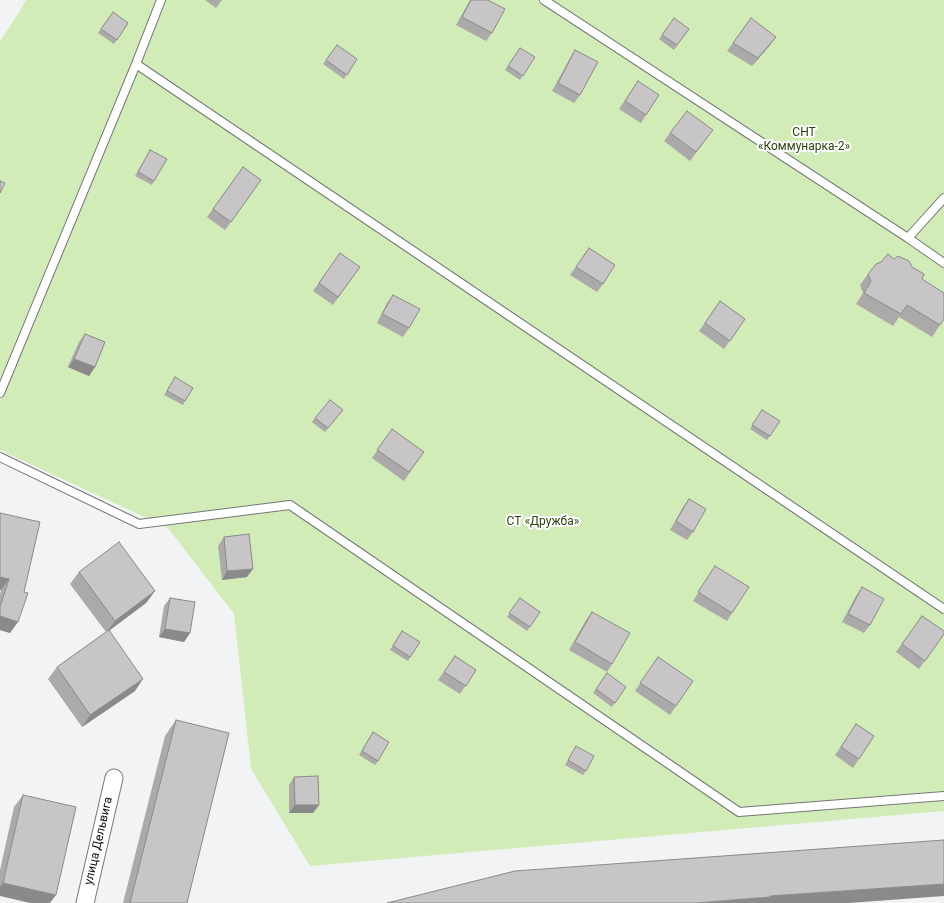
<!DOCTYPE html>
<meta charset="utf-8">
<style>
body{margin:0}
canvas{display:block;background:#f2f3f5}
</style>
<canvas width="944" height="903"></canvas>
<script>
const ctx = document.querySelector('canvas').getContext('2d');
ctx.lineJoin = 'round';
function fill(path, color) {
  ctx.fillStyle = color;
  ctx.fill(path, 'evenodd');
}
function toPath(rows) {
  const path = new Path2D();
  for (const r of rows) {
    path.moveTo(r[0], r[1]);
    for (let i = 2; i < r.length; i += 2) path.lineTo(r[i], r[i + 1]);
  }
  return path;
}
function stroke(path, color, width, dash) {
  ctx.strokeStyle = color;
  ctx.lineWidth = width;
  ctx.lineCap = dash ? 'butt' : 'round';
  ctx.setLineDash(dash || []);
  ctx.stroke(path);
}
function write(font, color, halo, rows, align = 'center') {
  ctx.font = font + ' Roboto,sans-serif';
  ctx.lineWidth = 4;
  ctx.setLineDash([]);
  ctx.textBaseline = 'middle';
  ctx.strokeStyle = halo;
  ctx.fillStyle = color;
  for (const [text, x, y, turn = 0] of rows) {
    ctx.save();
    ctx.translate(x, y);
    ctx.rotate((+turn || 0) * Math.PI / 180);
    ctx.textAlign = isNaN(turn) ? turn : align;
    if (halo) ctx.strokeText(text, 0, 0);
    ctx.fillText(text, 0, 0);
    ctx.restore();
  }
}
fill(toPath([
 [26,0,944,0,944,811,310,866,251,769,234,614,168,528,0,450,0,41,18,14]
]), '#d2ecb7');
const service = toPath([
 [544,0,908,238,944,263],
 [136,64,944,609],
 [908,238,944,198],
 [0,393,136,64,161,0],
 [0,457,139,524,290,505,739,812,944,796]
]);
const minor = toPath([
 [85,903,114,778]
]);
stroke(service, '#767778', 10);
stroke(minor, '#767778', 19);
stroke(service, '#fff', 8);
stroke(minor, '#fff', 17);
fill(toPath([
 [205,0,222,0,216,8],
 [470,0,488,0,492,33,486,41,456,25],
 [113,12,128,23,114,44,98,33],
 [674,18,689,29,674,50,659,39],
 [751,18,770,45,752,66,727,51],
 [337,45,357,59,344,79,323,64],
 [520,48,535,57,520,80,505,70],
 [575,50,580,95,574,103,552,91,570,58],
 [638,81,646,115,641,123,619,109],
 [670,133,707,138,690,161,664,141],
 [150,150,154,181,152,185,135,176],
 [243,167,261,180,225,230,207,217],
 [589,248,603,284,597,292,570,275],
 [340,253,360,267,333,305,313,291],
 [894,259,912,267,922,279,940,325,932,337,899,317,893,326,856,304,863,293,860,285,868,274],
 [393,295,409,328,403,337,377,323,387,303],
 [720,301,745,319,724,349,699,331],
 [85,334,95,367,89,376,68,367,79,342],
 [175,377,185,401,183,405,164,395],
 [343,410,325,432,312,422,315,418],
 [762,410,770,436,767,440,750,429],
 [392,429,424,452,404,481,372,458],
 [689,499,693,532,687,540,670,530,683,507],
 [0,513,40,522,10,633,0,630,0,595,1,590,0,590],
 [224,537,247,577,222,580,218,546],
 [715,566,732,613,727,621,693,601],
 [79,572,155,591,146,603,110,630,135,691,82,727,48,679,57,667,106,632,70,584],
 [862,587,870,625,864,633,842,622,856,596],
 [170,598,190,633,184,642,159,637,164,606],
 [520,598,540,612,527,631,507,617],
 [592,612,612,664,607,672,569,650,586,620],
 [922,616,944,634,919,669,896,652],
 [399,635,420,642,408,661,390,650],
 [455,656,476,670,460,694,438,680],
 [658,657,693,681,670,715,635,691],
 [607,673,626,687,612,707,593,693],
 [176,720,187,903,123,903,165,736],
 [856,724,874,736,853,768,835,755],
 [373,732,378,761,375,765,359,755],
 [576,746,586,771,583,775,565,765],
 [294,777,319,805,313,813,289,813,289,785],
 [23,795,0,896,0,870,14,807]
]), '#aba9a9');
fill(toPath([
 [776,37,770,45,752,66,758,58],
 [74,359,95,367,89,376,68,367],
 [253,569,247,577,222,580,227,571],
 [0,577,9,579,1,590,0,590],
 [155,591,146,603,106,633,115,621],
 [0,616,18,622,10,633,0,630],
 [165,629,190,633,184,642,159,637],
 [143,679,135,691,82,727,90,715],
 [295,805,319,805,313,813,289,813],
 [3,883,56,895,50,903,30,903,0,896,0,887],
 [944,884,944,896,849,903,696,903,770,896]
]), '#8b8a8a');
const building = toPath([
 [471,0,488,0,505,9,492,33,462,17,471,0],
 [113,12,128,23,117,40,101,29,113,12],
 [674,18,689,29,677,45,662,35,674,18],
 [751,18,776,37,758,58,733,43,751,18],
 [337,45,357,59,347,75,326,60,337,45],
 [520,48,535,57,523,76,508,66,520,48],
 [575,50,598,62,580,95,558,83,575,50],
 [638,81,659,95,646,115,625,101,638,81],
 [687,111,713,130,696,152,670,133,687,111],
 [150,150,167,159,154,181,138,172,150,150],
 [243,167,261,180,231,222,213,209,243,167],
 [0,181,5,183,0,193,0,181],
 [589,248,615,265,603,284,576,267,589,248],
 [340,253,360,267,338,297,319,283,340,253],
 [888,254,894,259,898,256,909,261,912,267,924,274,922,279,944,293,944,319,940,325,907,305,901,314,864,293,871,281,868,274,876,264,881,262,888,254],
 [393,295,420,309,409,328,382,314,393,295],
 [720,301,745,319,730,341,705,323,720,301],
 [85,334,105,342,95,367,74,359,85,334],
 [175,377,193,388,185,401,167,391,175,377],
 [330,400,343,410,328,428,315,418,330,400],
 [762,410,780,421,770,436,752,425,762,410],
 [392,429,424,452,409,472,377,450,392,429],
 [689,499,706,509,693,532,676,521,689,499],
 [0,513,40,522,24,592,28,593,18,622,0,616,0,607,9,579,0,577,0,513],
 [249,534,253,569,227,571,224,537,249,534],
 [119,542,155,591,115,621,79,572,119,542],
 [715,566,749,587,732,613,698,592,715,566],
 [862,587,884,599,870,625,848,614,862,587],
 [170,598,195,602,190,633,165,629,170,598],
 [520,598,540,612,530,627,509,613,520,598],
 [592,612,630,633,612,664,575,642,592,612],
 [922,616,944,631,944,634,925,661,902,644,922,616],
 [109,630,143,679,90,715,57,667,109,630],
 [402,631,420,642,410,657,393,646,402,631],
 [455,656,476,670,466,686,444,672,455,656],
 [658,657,693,681,676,706,640,683,658,657],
 [607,673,626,687,615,703,596,689,607,673],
 [176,720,229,733,187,903,130,903,176,720],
 [856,724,874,736,859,759,841,747,856,724],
 [373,732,389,742,378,761,362,751,373,732],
 [576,746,594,756,586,771,568,760,576,746],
 [318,776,319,805,295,805,294,777,318,776],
 [23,795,76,807,56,895,3,883,23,795],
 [944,840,944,884,770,896,770,897,696,903,387,903,515,871,944,840]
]);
fill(building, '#c7c5c5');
stroke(building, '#8b8a8a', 1);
write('12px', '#2c400c', '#fff', [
 ["СНТ",804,133],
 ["«Коммунарка-2»",804,147],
 ["СТ «Дружба»",543,522]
]);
write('12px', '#0b0b0c', '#fff', [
 ["улица Дельвига",99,841,-77]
]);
</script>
